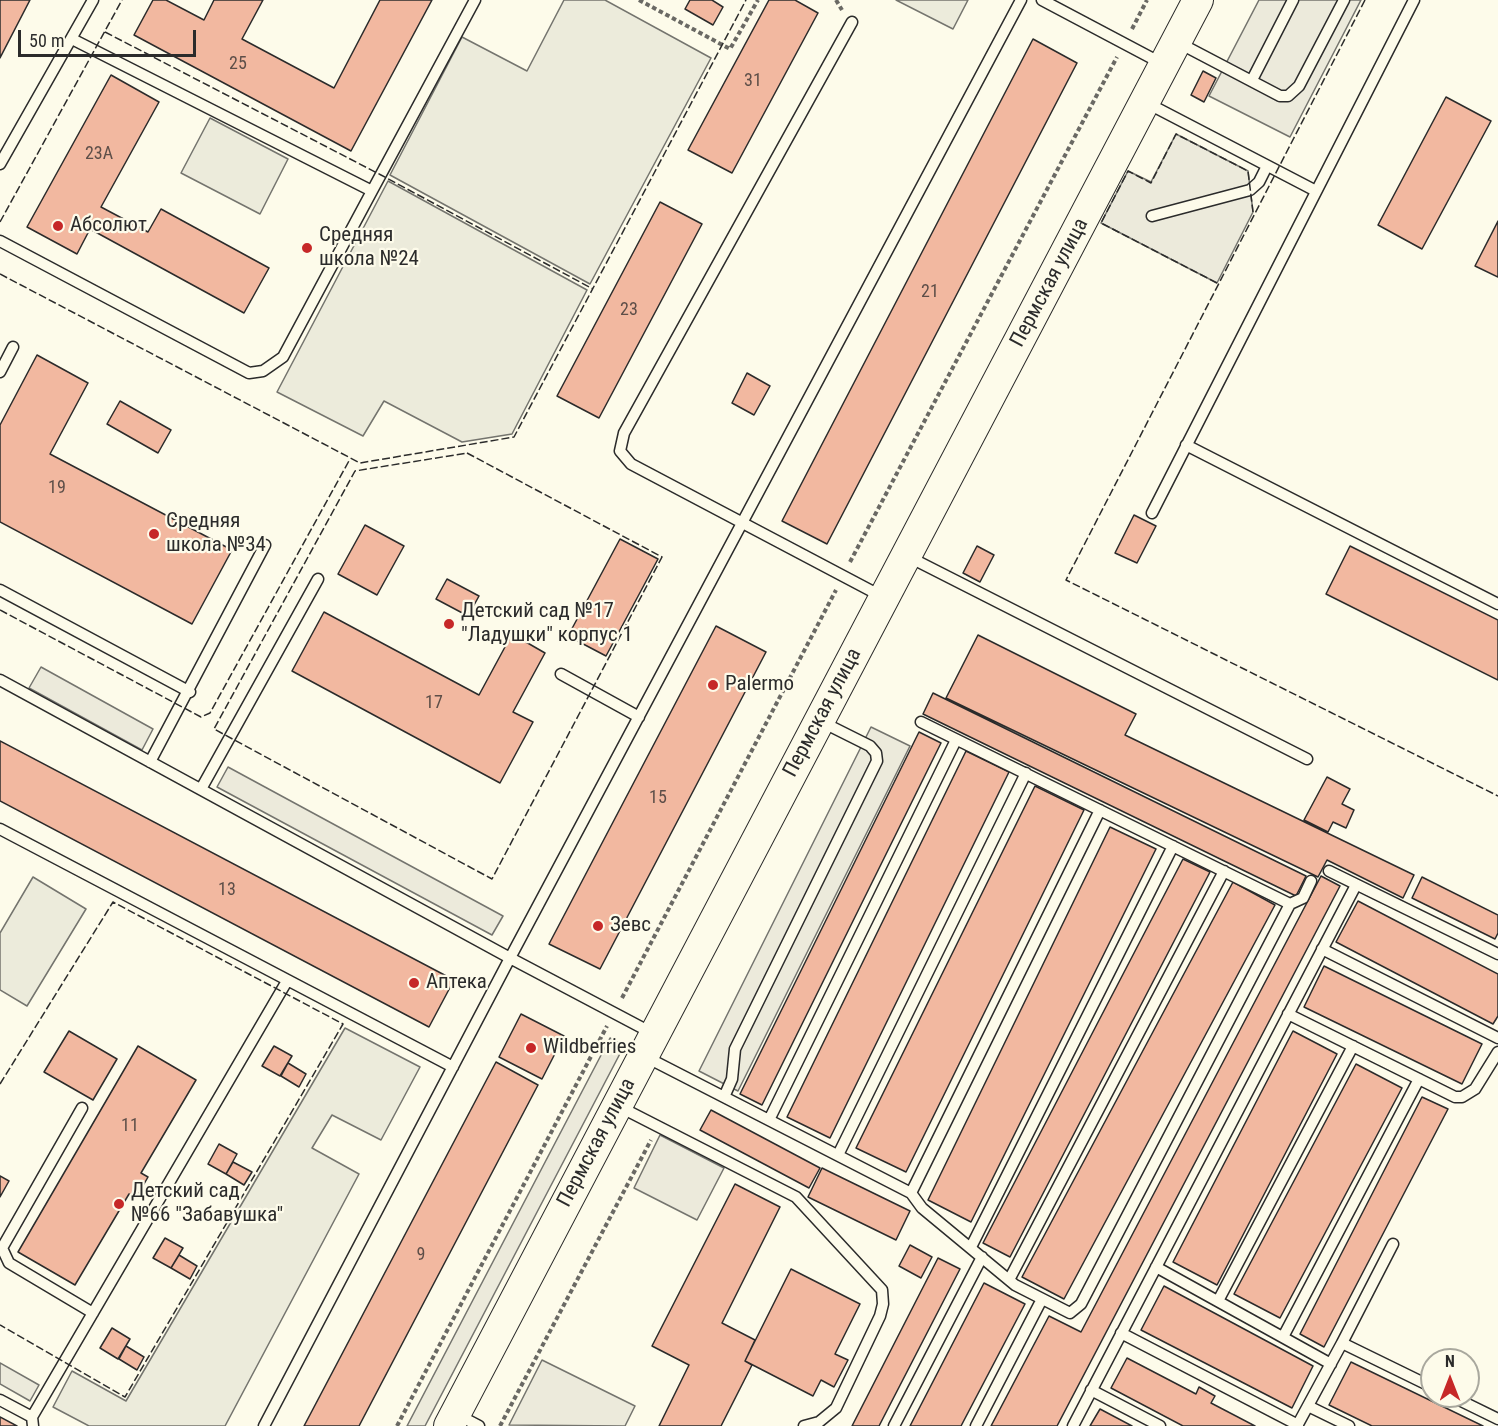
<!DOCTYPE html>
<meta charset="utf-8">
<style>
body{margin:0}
#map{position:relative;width:1498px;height:1426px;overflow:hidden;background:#fdfbea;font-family:"Roboto Condensed",sans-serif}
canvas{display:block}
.north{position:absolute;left:1420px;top:1348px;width:60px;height:60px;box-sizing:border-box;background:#fdfbea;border:2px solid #a9a89e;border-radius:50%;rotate:0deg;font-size:16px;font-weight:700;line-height:24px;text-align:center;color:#2b2b2b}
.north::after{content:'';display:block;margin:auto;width:21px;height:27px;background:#c62828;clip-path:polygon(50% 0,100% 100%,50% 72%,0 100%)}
.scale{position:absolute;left:18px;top:30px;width:178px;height:27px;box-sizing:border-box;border:3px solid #2b2b2b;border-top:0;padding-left:8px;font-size:18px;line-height:21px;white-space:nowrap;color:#2b2b2b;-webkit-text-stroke:4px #fdfbea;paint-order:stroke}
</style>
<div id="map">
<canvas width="1498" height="1426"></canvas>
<div class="north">N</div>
<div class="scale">50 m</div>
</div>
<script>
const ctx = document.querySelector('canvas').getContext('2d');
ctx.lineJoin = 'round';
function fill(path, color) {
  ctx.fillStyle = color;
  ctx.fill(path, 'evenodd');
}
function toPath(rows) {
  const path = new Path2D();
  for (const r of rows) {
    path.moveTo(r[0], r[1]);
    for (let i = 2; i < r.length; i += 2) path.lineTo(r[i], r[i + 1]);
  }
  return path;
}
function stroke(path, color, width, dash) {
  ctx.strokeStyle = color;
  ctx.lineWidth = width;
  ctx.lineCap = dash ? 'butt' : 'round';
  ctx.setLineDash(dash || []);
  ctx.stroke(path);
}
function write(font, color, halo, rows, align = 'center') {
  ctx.font = font + ' "Roboto Condensed",sans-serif';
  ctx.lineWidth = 4.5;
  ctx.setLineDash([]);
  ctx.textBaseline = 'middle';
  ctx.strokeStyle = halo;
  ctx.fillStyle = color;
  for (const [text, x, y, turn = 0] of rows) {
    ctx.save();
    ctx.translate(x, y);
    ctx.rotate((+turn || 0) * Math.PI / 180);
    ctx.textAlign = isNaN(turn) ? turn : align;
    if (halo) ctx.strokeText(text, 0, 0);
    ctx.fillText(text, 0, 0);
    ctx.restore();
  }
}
const green = toPath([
 [564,0,605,0,711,58,590,284,390,175,462,37,527,71,564,0],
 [896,0,968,0,953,29,896,0],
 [210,118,288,159,260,214,181,173,210,118],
 [388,181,587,290,512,434,462,442,384,401,363,436,277,392,388,181],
 [33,877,86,909,27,1006,0,990,0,933,33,877],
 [345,1028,420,1067,381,1140,332,1115,312,1148,359,1174,225,1426,89,1426,53,1407,72,1371,126,1401,345,1028]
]);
fill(green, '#ecebdb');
stroke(green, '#74746e', 1.5);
const parking = toPath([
 [1259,0,1361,0,1290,137,1209,96,1259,0],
 [1176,134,1248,171,1253,212,1217,283,1101,223,1128,171,1151,182,1176,134],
 [41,667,153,729,142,750,29,688,41,667],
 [871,727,910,746,738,1091,699,1071,871,727],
 [228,767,503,916,492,935,217,787,228,767],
 [610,1038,624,1046,425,1426,407,1426,610,1038],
 [660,1135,724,1168,697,1220,634,1188,660,1135],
 [542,1360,635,1406,625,1426,509,1425,542,1360],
 [0,1363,39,1385,30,1401,0,1384,0,1363]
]);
fill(parking, '#eceadb');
stroke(parking, '#74746e', 1.5);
const building = toPath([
 [0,0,30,0,0,58,0,0],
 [153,0,166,0,204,20,214,0,263,0,242,39,334,88,380,0,432,0,351,151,134,35,153,0],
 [690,0,712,0,723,7,713,25,685,9,690,0],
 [769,0,795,0,818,13,732,173,688,150,769,0],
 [1033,39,1077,63,827,544,782,521,1033,39],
 [1203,71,1216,78,1204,102,1191,95,1203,71],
 [111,75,159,102,101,207,148,232,161,209,269,268,244,313,90,229,77,254,27,227,111,75],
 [1446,97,1491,121,1422,249,1378,225,1446,97],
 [660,202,702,224,599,418,557,396,660,202],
 [1498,221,1498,277,1475,266,1498,221],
 [37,355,88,383,50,454,232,550,192,624,0,522,0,425,37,355],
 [747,373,770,386,754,415,732,403,747,373],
 [120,401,171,430,158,453,107,424,120,401],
 [1134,515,1156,526,1137,563,1115,553,1134,515],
 [365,525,404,546,377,595,338,574,365,525],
 [620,539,658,559,606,656,568,636,620,539],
 [977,546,994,555,980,582,963,573,977,546],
 [1350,546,1498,620,1498,680,1326,594,1350,546],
 [447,579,479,596,468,616,436,599,447,579],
 [324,612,479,695,512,634,545,653,513,712,533,722,500,783,292,671,324,612],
 [716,626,766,652,600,969,549,944,716,626],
 [978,635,1136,714,1125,735,1414,875,1403,898,1327,860,1318,877,946,698,978,635],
 [933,693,1306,876,1296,896,923,714,933,693],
 [919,732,941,743,762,1105,740,1094,919,732],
 [0,741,454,980,429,1027,0,801,0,741],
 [966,751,1009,772,830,1138,787,1117,966,751],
 [1327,777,1350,789,1342,804,1354,810,1346,828,1333,822,1328,832,1304,820,1327,777],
 [1035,786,1084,810,906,1172,856,1148,1035,786],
 [1110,827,1156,849,971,1222,928,1200,1110,827],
 [1183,859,1210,872,1010,1257,983,1243,1183,859],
 [1321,876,1340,886,1057,1426,991,1426,1049,1316,1081,1332,1321,876],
 [1422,877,1498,915,1498,933,1495,939,1412,898,1422,877],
 [1233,882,1275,905,1064,1299,1022,1277,1233,882],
 [1358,901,1498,974,1498,1016,1493,1024,1336,942,1358,901],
 [1324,966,1482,1044,1462,1084,1304,1007,1324,966],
 [521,1014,564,1036,542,1079,499,1057,521,1014],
 [69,1031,117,1059,93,1100,44,1072,69,1031],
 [1293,1031,1337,1054,1217,1285,1173,1262,1293,1031],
 [138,1046,196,1080,141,1173,148,1177,136,1198,129,1194,75,1285,18,1252,138,1046],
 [274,1046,292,1056,280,1076,262,1066,274,1046],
 [496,1062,538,1085,359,1426,304,1426,496,1062],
 [288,1063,306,1074,299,1087,281,1076,288,1063],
 [1356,1064,1402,1088,1280,1318,1234,1294,1356,1064],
 [1422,1097,1448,1109,1324,1347,1300,1334,1422,1097],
 [711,1110,820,1168,809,1188,700,1130,711,1110],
 [219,1144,237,1154,226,1174,208,1164,219,1144],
 [233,1162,252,1172,244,1185,226,1174,233,1162],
 [822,1168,910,1211,896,1240,808,1197,822,1168],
 [0,1176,9,1181,0,1197,0,1176],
 [735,1184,780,1207,722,1323,755,1340,745,1361,752,1365,721,1426,659,1426,689,1365,652,1346,735,1184],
 [165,1238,183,1248,171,1268,153,1258,165,1238],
 [910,1245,932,1257,921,1278,899,1266,910,1245],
 [179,1255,197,1266,190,1279,171,1268,179,1255],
 [938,1258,960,1269,879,1426,852,1426,938,1258],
 [791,1269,860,1304,835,1354,848,1360,834,1387,821,1380,813,1396,745,1361,791,1269],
 [984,1283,1025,1304,961,1426,910,1426,984,1283],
 [1164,1286,1313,1366,1292,1408,1141,1330,1164,1286],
 [112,1328,130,1339,118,1359,100,1348,112,1328],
 [126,1346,144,1357,137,1370,119,1359,126,1346],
 [1127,1358,1196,1394,1199,1387,1215,1396,1211,1403,1255,1426,1183,1426,1111,1388,1127,1358],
 [1351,1362,1483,1426,1372,1426,1329,1405,1351,1362],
 [1100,1409,1132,1426,1090,1426,1100,1409],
 [0,1417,17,1426,0,1426,0,1417]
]);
fill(building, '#f2b8a0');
stroke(building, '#2b2b2b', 1.5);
const lane = toPath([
 [1042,0,1161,63],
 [852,22,624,433,620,451,631,464,881,596],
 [72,39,372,191,475,0],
 [1179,43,1280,96,1288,96,1299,86,1344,0],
 [1252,80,1293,0],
 [1145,102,1316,191],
 [0,164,93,0],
 [1152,216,1250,190,1259,182,1267,166],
 [0,241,249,373,263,371,283,357,372,191],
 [0,372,13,347],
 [1186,445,1498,604],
 [1152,513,1414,0],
 [907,556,1307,759],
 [0,590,190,692],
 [561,674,639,717],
 [0,680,510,958,1021,0],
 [921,722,1290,904,1303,898,1311,881],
 [150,762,265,545],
 [201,789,318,579],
 [0,829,453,1067],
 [1329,871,1498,954],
 [1322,949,1498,1038],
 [1288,1014,1455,1097,1462,1097,1475,1089,1498,1052],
 [646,1057,911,1193,922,1208,1015,1285,1070,1313,1081,1304,1290,904],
 [724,1097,732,1079,735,1049,877,761,876,753,870,746,822,722],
 [620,1107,796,1197,882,1290,883,1304,880,1316,836,1408,819,1422,804,1426],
 [82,1108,2,1248,9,1263,93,1313],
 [769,1120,956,740],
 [838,1155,1026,773],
 [911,1193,1100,810],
 [1393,1244,1342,1343,1432,1387],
 [971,1247,1173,846],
 [1156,1267,1331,1364],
 [1009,1280,1224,871],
 [1218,1301,1353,1046],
 [1121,1333,1298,1425],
 [1283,1337,1419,1079],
 [1091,1390,1160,1426],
 [1451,1396,1498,1419],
 [0,1400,32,1417,33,1426],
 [1308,1406,1349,1426],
 [458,1415,479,1426],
 [32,1417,287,981],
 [264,1426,510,958,652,1033],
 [894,1426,982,1257],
 [976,1426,1042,1299],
 [1073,1426,1356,885],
 [1297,1426,1342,1343]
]);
const secondary = toPath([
 [449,1426,1198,0]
]);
stroke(lane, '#2b2b2b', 13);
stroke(secondary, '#2b2b2b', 32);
stroke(toPath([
 [639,0,730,49,758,0],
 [836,0,842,10],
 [1132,29,1147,0],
 [850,562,1117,57],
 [622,998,836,590],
 [397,1426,607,1026],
 [500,1426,651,1140]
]), '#6a6964', 4, [4.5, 3]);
stroke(lane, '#fdfbea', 10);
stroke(secondary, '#fdfbea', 30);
stroke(toPath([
 [1365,0,1066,580,1498,796],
 [105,32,381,175,593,289],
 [0,222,122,0],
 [0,274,360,463,514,437,746,0],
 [1217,283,1101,223,1128,171,1151,183,1176,134,1248,171,1253,212],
 [467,453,662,557,492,879,214,729,355,471,467,453],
 [0,610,201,717,210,713,350,459],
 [0,1084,113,902,343,1024,125,1397,0,1325]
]), '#2b2b2b', 1.5, [8, 3]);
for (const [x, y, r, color] of [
 [58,226,6,"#c62828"],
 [307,248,6,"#c62828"],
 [154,534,6,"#c62828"],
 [449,624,6,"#c62828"],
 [713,685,6,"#c62828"],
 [598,926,6,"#c62828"],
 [414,983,6,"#c62828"],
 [531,1048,6,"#c62828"],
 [119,1204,6,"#c62828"]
]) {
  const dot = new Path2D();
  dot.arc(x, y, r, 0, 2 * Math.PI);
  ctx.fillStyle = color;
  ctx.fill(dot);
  stroke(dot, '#fdfbea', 2);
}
write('18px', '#5d4e48', null, [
 ["25",238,64],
 ["31",753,81],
 ["23А",99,154],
 ["21",930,292],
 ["23",629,310],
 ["19",57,488],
 ["17",434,703],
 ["15",658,798],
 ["13",227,890],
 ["11",130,1126],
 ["9",421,1255]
]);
write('21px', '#2b2b2b', '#fdfbea', [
 ["Абсолют",70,226],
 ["Средняя",319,236],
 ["школа №24",319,260],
 ["Средняя",166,522],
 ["школа №34",166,546],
 ["Детский сад №17",461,612],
 ["\"Ладушки\" корпус 1",461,636],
 ["Palermo",725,685],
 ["Зевс",610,926],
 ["Аптека",426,983],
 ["Wildberries",543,1048],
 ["Детский сад",131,1192],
 ["№66 \"Забавушка\"",131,1216]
], 'left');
write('21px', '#2b2b2b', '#fdfbea', [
 ["Пермская улица",1050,283,-62],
 ["Пермская улица",823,713,-62],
 ["Пермская улица",597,1143,-62]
]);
</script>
